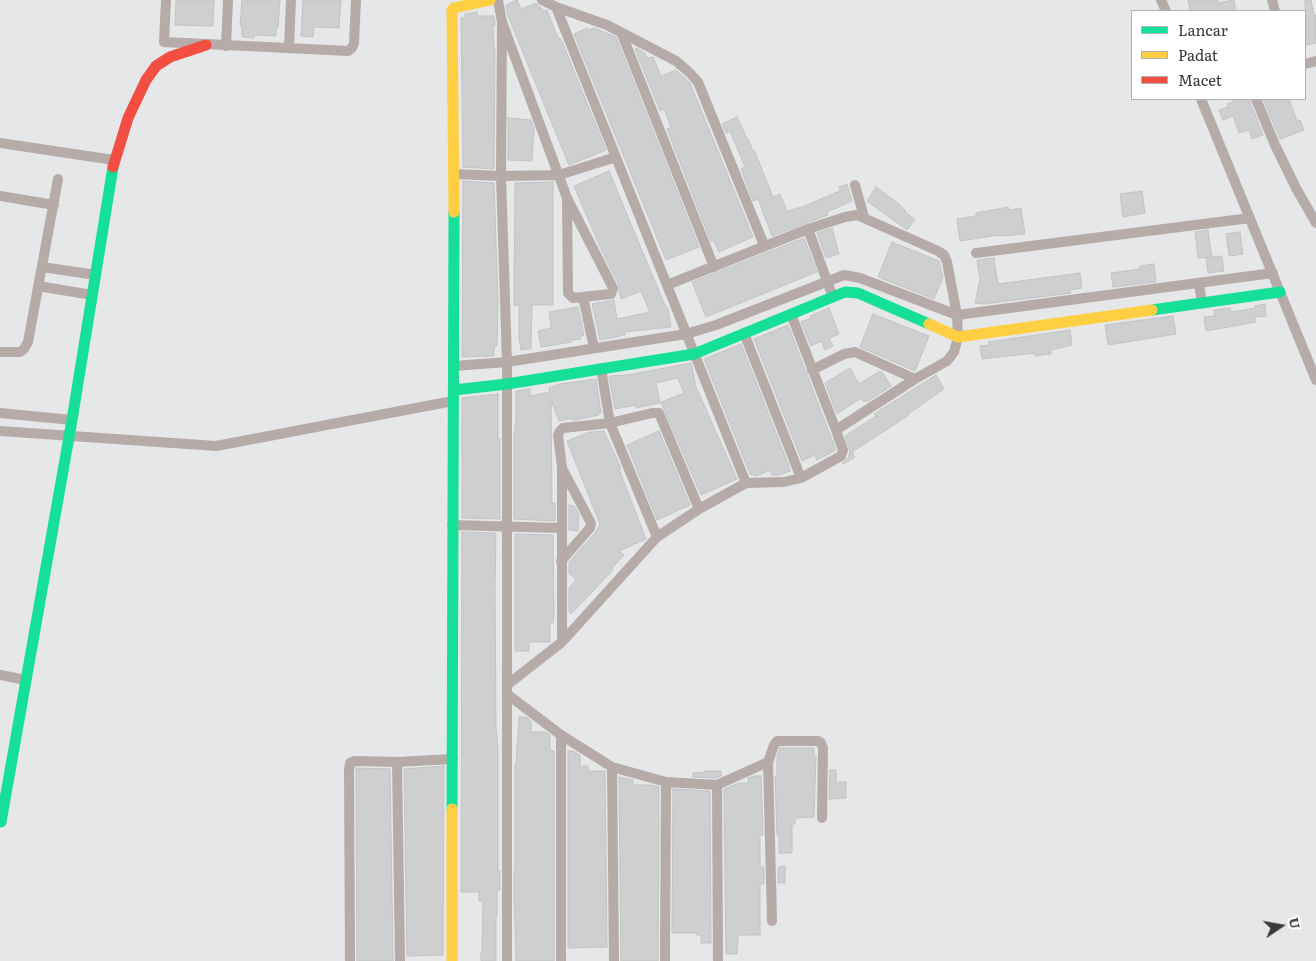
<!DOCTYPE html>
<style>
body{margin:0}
#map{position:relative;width:1316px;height:961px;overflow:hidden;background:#e6e7e9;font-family:Literata,serif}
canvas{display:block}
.legend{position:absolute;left:1131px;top:10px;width:175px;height:90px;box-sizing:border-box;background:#fff;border:1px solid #b0b0b1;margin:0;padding:6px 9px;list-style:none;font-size:15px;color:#39393b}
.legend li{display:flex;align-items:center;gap:10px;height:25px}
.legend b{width:25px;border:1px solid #b0b0b1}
.north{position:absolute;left:1256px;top:901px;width:50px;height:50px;-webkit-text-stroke:4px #fff;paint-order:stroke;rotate:78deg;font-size:14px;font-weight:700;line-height:20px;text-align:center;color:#39393b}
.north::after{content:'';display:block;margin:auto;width:18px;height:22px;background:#39393b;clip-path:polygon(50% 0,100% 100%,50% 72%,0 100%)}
</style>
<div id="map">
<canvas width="1316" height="961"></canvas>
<ul class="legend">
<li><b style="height:6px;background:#16e098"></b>Lancar</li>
<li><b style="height:6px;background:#ffcf43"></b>Padat</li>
<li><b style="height:6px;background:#f24e42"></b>Macet</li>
</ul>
<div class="north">U</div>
</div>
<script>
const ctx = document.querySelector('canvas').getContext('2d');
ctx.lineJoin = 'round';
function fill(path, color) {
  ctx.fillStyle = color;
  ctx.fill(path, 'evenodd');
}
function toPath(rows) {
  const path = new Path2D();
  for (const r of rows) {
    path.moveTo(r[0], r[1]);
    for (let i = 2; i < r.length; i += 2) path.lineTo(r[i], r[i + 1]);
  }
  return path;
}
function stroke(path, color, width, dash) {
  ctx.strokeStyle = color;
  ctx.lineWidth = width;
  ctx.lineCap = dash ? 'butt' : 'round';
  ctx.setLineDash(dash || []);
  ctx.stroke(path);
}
const building = toPath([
 [176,0,214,0,213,26,175,25,176,0],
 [242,0,280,0,278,28,276,28,276,36,255,35,254,38,242,37,242,26,240,26,242,0],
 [303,0,341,0,339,28,314,27,313,37,301,36,303,0],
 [517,0,521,9,536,3,544,11,547,10,558,38,561,39,606,150,569,165,508,16,506,5,517,0],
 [1188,0,1218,0,1218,3,1234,0,1236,11,1190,11,1188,0],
 [1305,0,1311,0,1314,16,1316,15,1316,43,1305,45,1305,0],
 [477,12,477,16,494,16,495,23,495,25,493,25,494,49,495,49,494,169,463,167,461,18,465,18,465,14,477,12],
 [587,28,588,30,594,28,616,37,699,247,666,260,574,34,587,28],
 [637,48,645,53,647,58,653,57,661,76,676,70,690,83,753,237,719,252,714,241,711,242,667,129,671,128,664,109,660,111,635,49,637,48],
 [1239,99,1249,99,1263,135,1252,139,1249,130,1239,133,1233,116,1223,120,1219,110,1228,107,1227,104,1239,99],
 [1263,99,1289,99,1297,121,1300,120,1304,130,1280,139,1263,99],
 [737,117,747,139,748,139,753,151,754,150,773,197,780,194,787,211,802,207,840,191,839,187,847,184,852,201,827,212,828,215,772,236,758,199,753,201,741,169,745,167,730,131,726,133,722,124,737,117],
 [508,118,531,120,534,127,532,161,508,160,508,118],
 [609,171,656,284,666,308,668,308,671,327,625,332,625,335,600,340,592,304,614,300,617,319,650,312,641,291,621,299,619,292,619,285,600,247,574,186,609,171],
 [463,181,494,183,498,302,497,346,494,346,494,356,462,357,463,181],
 [553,182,553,305,532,305,531,349,521,350,519,338,519,305,514,305,515,183,553,182],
 [876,187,899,204,906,211,905,212,915,219,907,230,867,201,876,187],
 [1142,191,1145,213,1123,217,1120,194,1142,191],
 [1008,207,1009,210,1021,208,1025,234,999,236,999,235,960,241,957,219,976,216,976,213,1008,207],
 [832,228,839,254,826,258,817,233,832,228],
 [1208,230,1212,257,1198,258,1195,232,1208,230],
 [1240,232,1243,254,1229,256,1226,234,1240,232],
 [804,238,817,272,706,317,692,282,804,238],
 [892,242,939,261,943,277,934,299,878,277,892,242],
 [1222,256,1224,271,1208,273,1206,258,1222,256],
 [994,258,998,284,1080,273,1082,288,1070,290,1071,293,984,304,975,303,980,280,977,260,994,258],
 [1154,264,1156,282,1113,287,1111,273,1140,269,1140,266,1154,264],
 [1265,304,1266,316,1255,317,1256,322,1206,331,1204,317,1215,316,1214,310,1230,308,1231,312,1256,308,1255,306,1265,304],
 [578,307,584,335,581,336,581,339,572,340,572,342,541,347,538,331,551,328,549,312,578,307],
 [829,308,839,334,829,338,833,346,825,350,821,341,811,346,801,322,811,318,810,316,829,308],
 [873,314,929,336,915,371,860,347,873,314],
 [1173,316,1176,334,1108,345,1105,325,1173,316],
 [788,325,836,450,817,460,815,455,802,461,754,339,788,325],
 [1070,330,1072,345,1051,350,1051,354,1035,356,1035,353,982,359,980,346,989,345,988,342,1070,330],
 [741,344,789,466,790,471,780,475,772,475,770,470,756,476,750,474,704,359,741,344],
 [691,363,696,387,737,479,701,495,661,402,684,393,678,378,656,383,660,403,636,408,636,405,615,409,609,376,628,375,691,363],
 [850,368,859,384,880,371,882,372,891,386,867,402,866,400,864,402,861,398,837,414,825,383,850,368],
 [936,375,944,389,908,414,909,415,852,452,855,457,843,464,842,463,848,458,850,452,845,436,876,416,874,414,936,375],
 [596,379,601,413,598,414,599,415,575,420,572,420,572,418,559,421,551,400,552,503,555,503,555,521,514,519,514,439,516,418,516,391,530,389,530,396,550,392,549,388,560,384,596,379],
 [498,394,498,439,500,439,500,519,462,518,462,398,498,394],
 [604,431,621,468,619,469,646,539,619,551,624,555,612,568,613,570,571,614,569,612,569,588,576,580,569,573,569,562,595,533,600,524,567,441,590,432,604,431],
 [659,431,690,505,657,520,627,445,659,431],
 [569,505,574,506,579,515,578,531,569,530,569,505],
 [462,532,496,533,495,588,496,728,498,749,498,871,500,871,500,890,497,891,497,917,496,917,496,961,481,961,481,952,482,952,483,901,479,901,479,892,461,892,462,532],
 [515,534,553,535,554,615,553,623,550,623,550,642,529,642,529,651,515,651,515,534],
 [519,717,526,717,531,721,531,732,545,732,550,735,550,750,554,751,554,961,516,961,514,890,514,871,515,871,515,764,516,764,519,717],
 [780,748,814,748,814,756,816,756,814,817,795,818,795,824,792,824,792,853,779,853,779,835,777,835,775,776,777,776,777,757,780,748],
 [568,751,573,751,580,755,580,766,588,766,588,771,605,771,607,947,568,948,568,751],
 [444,766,443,955,407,956,404,769,444,766],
 [356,768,390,769,393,961,357,961,356,768],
 [830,770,836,770,836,782,846,782,846,798,829,799,830,770],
 [706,771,721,771,721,776,716,778,693,777,693,773,706,772,706,771],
 [754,776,761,776,763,835,760,835,760,867,764,867,764,884,760,884,760,935,738,935,737,954,726,954,724,789,739,783,748,783,748,778,754,776],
 [619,777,633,780,633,785,652,785,659,787,659,789,658,961,621,961,619,777],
 [673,789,710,791,711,943,701,943,701,935,697,935,697,933,672,933,673,789],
 [785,866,785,883,778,883,778,867,785,866]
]);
fill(building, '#cecfd0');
stroke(building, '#c2c3c4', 1);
stroke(toPath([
 [166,0,164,42,348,51,352,48,354,43,356,0],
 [498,0,502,22,567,198,613,288,611,294,573,298,568,293,567,198],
 [542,0,556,7,746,483],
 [1161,0,1166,11],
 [1272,0,1275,11],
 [556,7,607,25,676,61,690,73,698,82,764,245],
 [502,22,501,176,507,362,507,961],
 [621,32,714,267],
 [226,46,228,0],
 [289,47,291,0],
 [1305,64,1316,61],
 [1201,99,1316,380],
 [1256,99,1275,145,1296,188,1316,223],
 [0,143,114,160],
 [454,174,501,176,559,175,616,157],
 [855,185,864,217],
 [0,196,54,205],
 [808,229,833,297],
 [976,253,1250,218],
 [42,267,96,275],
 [1199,284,1202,303],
 [667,285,808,229,845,217,857,215,938,251,944,255,947,262,957,315,958,337,954,352,947,361,915,379,836,430],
 [38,286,92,295],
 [583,297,594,348],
 [744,333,801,478],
 [0,352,20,352,24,349,28,342,58,179],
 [454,366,507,362,686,334,716,325,844,275,860,278,957,315,1273,273],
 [601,368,610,423,657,537],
 [812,370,844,354,855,352,915,379],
 [0,413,72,420],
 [0,431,216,446,453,401],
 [452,525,561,528],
 [561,561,590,528,591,523,563,470],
 [562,642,562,467,558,435,560,431,563,428,610,423,652,413,659,413,699,509],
 [0,675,26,680],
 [507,685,562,642,657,537,699,509,746,483,784,482,801,478,841,456,843,450,836,430,791,314],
 [507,694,561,735,612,767,666,782,717,785,768,762,774,745,777,741,818,741,821,743,823,748,822,818],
 [397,762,400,961],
 [768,762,772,921],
 [612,767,614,961],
 [717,785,718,961],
 [350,961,349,770,350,763,355,761,397,762,453,759],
 [561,961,561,735],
 [665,961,666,782]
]), '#b6aba8', 10);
stroke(toPath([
 [1152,310,1280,292],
 [454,390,507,384,694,354,845,292,858,293,929,324],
 [452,809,454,212],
 [1,822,72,420,113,167]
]), '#16e098', 11);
stroke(toPath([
 [454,212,452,10,454,8,490,0],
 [929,324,958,337,1152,310],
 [452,961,452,809]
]), '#ffcf43', 11);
stroke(toPath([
 [113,167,128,118,146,80,156,66,170,57,206,45]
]), '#f24e42', 11);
</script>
